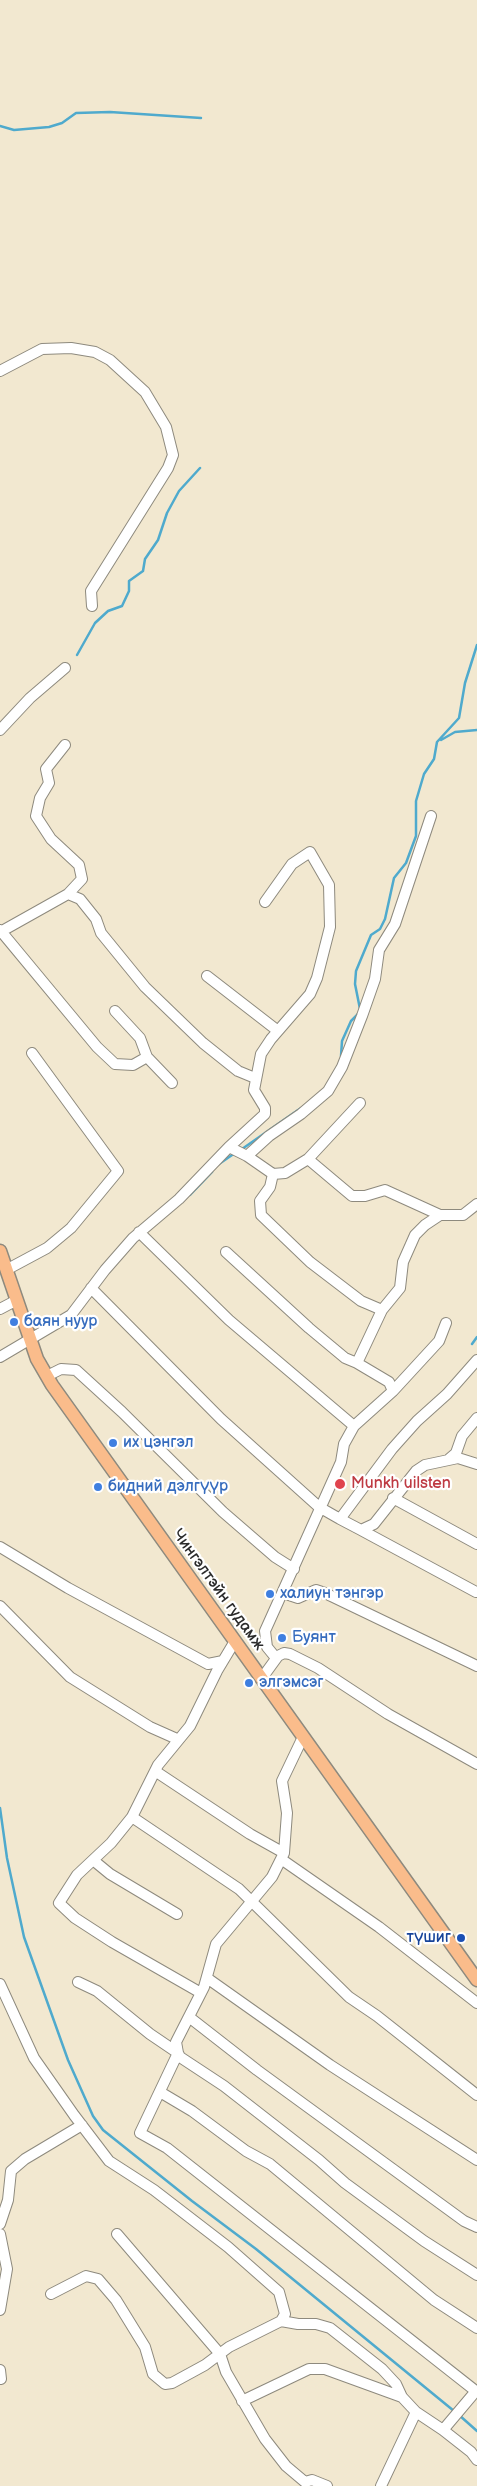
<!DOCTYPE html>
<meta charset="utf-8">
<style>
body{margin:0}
canvas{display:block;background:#f2e8d0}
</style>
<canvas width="477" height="2486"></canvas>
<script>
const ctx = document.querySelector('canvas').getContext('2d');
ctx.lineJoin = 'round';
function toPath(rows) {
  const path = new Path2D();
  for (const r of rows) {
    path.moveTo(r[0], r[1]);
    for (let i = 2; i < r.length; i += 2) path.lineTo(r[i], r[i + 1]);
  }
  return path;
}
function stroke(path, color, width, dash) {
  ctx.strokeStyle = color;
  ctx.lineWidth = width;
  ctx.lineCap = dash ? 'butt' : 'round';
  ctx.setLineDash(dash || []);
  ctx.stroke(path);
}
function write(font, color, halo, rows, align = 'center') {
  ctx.font = font + ' "Balsamiq Sans",sans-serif';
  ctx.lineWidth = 4.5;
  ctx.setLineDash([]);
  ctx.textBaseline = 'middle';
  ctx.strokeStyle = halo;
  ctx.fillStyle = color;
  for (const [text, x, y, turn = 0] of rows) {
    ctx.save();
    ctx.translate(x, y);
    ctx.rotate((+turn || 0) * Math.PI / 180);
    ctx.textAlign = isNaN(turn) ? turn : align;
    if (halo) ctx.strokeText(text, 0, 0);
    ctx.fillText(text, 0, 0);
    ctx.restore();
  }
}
stroke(toPath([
 [0,126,14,130,49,127,62,123,76,113,110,112,201,118],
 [77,655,95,623,108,611,122,606,129,591,129,581,143,571,145,559,158,540,167,513,179,491,200,468],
 [441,740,455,732,477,730],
 [360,1009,355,984,356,971,371,935,380,929,385,919,394,878,406,863,416,836,416,801,424,774,434,759,437,742,459,718,465,683,477,645],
 [341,1056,342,1041,351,1021,358,1014],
 [242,1149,301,1108],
 [219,1164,235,1153],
 [190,1195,212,1172],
 [472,1344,477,1337],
 [0,1808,7,1858,24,1937,68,2060,93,2116,103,2130,192,2201,256,2249,454,2411],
 [459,2415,477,2431]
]), '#4faacd', 2.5);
const minor = toPath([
 [0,371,42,349,71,348,95,352,110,360,145,392,166,427,173,455,168,468,91,591,92,606],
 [0,730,30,698,65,668],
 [68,894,80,899,96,919,101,933,145,987,203,1043,238,1071,255,1078],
 [0,930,97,1047,115,1064,133,1065,147,1057],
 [2,931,68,894,82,879,79,865,51,839,36,816,40,798,49,783,46,769,65,745],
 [207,976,278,1031],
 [115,1011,140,1038,147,1057,172,1083],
 [229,1147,247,1156,269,1136,301,1114,328,1091,342,1067,362,1016,375,979,379,950,395,924,431,816],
 [247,1156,273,1174,285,1173,308,1159,360,1103],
 [308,1159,352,1196,365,1196,385,1190,440,1215,463,1215,477,1204],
 [273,1174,270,1187,260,1201,261,1215,310,1262,361,1301,382,1310],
 [139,1232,229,1320,354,1426],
 [226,1252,309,1328,345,1358,357,1363],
 [6,1270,47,1248,71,1228,118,1171,32,1053],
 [91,1288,221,1419,319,1507,340,1519,392,1449,417,1421,447,1394,477,1360],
 [0,1309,17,1300],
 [0,1357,71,1315,105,1270,133,1238,179,1199,229,1147,265,1114,265,1108,254,1090,261,1054,271,1039,310,994,317,978,330,927,329,885,310,852,292,864,265,902],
 [47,1376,61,1369,76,1370,122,1412,223,1512,275,1557,294,1569],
 [393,1391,439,1341,446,1323],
 [449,1459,456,1453,462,1436,477,1418],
 [393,1498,477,1544],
 [340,1519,361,1530,374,1524,416,1471,425,1465,458,1458,477,1464],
 [361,1530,476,1592],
 [0,1547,68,1588,208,1664,223,1661],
 [283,1593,298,1598,316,1590,325,1593,477,1666],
 [0,1606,70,1677,150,1727,177,1739],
 [276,1658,267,1647,265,1631,341,1462,344,1444,354,1426,393,1391,389,1382,357,1363,382,1310,400,1288,403,1262,415,1235,425,1225,440,1215],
 [262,1678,278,1656,284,1653,290,1654,318,1668,388,1714,477,1764],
 [303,1737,282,1781,287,1813,284,1853,272,1877,216,1944,204,1987,176,2042,178,2053,140,2133,167,2148,477,2392],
 [155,1771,250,1834,284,1853],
 [132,1817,239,1889,349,1997,377,2016,477,2095],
 [281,1859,379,1927,477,2003],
 [93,1860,110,1874,177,1914],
 [207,1978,330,2065,477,2160],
 [78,1982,97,1991,150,2034,178,2053,180,2057,224,2086,319,2160,345,2183,424,2241,477,2275],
 [0,1984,34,2058,74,2115,109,2161,154,2190,228,2247,279,2292,285,2314,281,2321,229,2347,205,2365,172,2383,165,2384,153,2374,145,2347,116,2300,98,2279,86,2276,51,2294],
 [201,1993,112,1942,75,1918,59,1903,77,1875,111,1843,132,1817,158,1765,190,1726,217,1671,235,1641],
 [189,2017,257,2070,464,2221,477,2227],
 [160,2092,192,2111,246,2151,270,2164,434,2300,477,2328],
 [0,2224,8,2200,11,2171,25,2159,82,2125],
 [0,2234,7,2269,0,2310],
 [117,2234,220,2354,226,2372,265,2439,286,2466,305,2482,312,2480,327,2486],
 [281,2321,298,2324,316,2324,330,2328,382,2369,396,2384,402,2397],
 [0,2370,1,2379],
 [242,2401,309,2369,325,2369,402,2397,416,2412,443,2430,471,2452,477,2460],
 [443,2430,476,2391],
 [381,2486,416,2412]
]);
const major = toPath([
 [0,1251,37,1359,52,1385,477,1980]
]);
stroke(minor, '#8e8a7e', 12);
stroke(major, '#8e8a7e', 15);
stroke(minor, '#fff', 10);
stroke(major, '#fabc8b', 12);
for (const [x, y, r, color] of [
 [14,1322,5,"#3f7fe0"],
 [113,1443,5,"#3f7fe0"],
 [340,1484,6,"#e0444e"],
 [98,1487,5,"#3f7fe0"],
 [270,1594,5,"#3f7fe0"],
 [282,1638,5,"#3f7fe0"],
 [249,1683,5,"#3f7fe0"],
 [461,1938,5,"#1a4fb4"]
]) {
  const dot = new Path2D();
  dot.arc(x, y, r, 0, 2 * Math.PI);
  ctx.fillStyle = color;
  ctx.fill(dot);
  stroke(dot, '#fff', 2);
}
write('16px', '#366cbe', '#fff', [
 ["баян нуур",24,1322],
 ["их цэнгэл",123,1443],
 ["бидний дэлгүүр",108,1487],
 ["халиун тэнгэр",280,1594],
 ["Буянт",292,1638],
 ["элгэмсэг",259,1683]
], 'left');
write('16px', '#be3a42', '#fff', [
 ["Munkh uilsten",351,1484]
], 'left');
write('16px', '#2b2b2b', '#fff', [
 ["Чингэлтэйн гудамж",218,1590,54]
]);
write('16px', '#164399', '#fff', [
 ["түшиг",451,1938]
], 'right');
</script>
